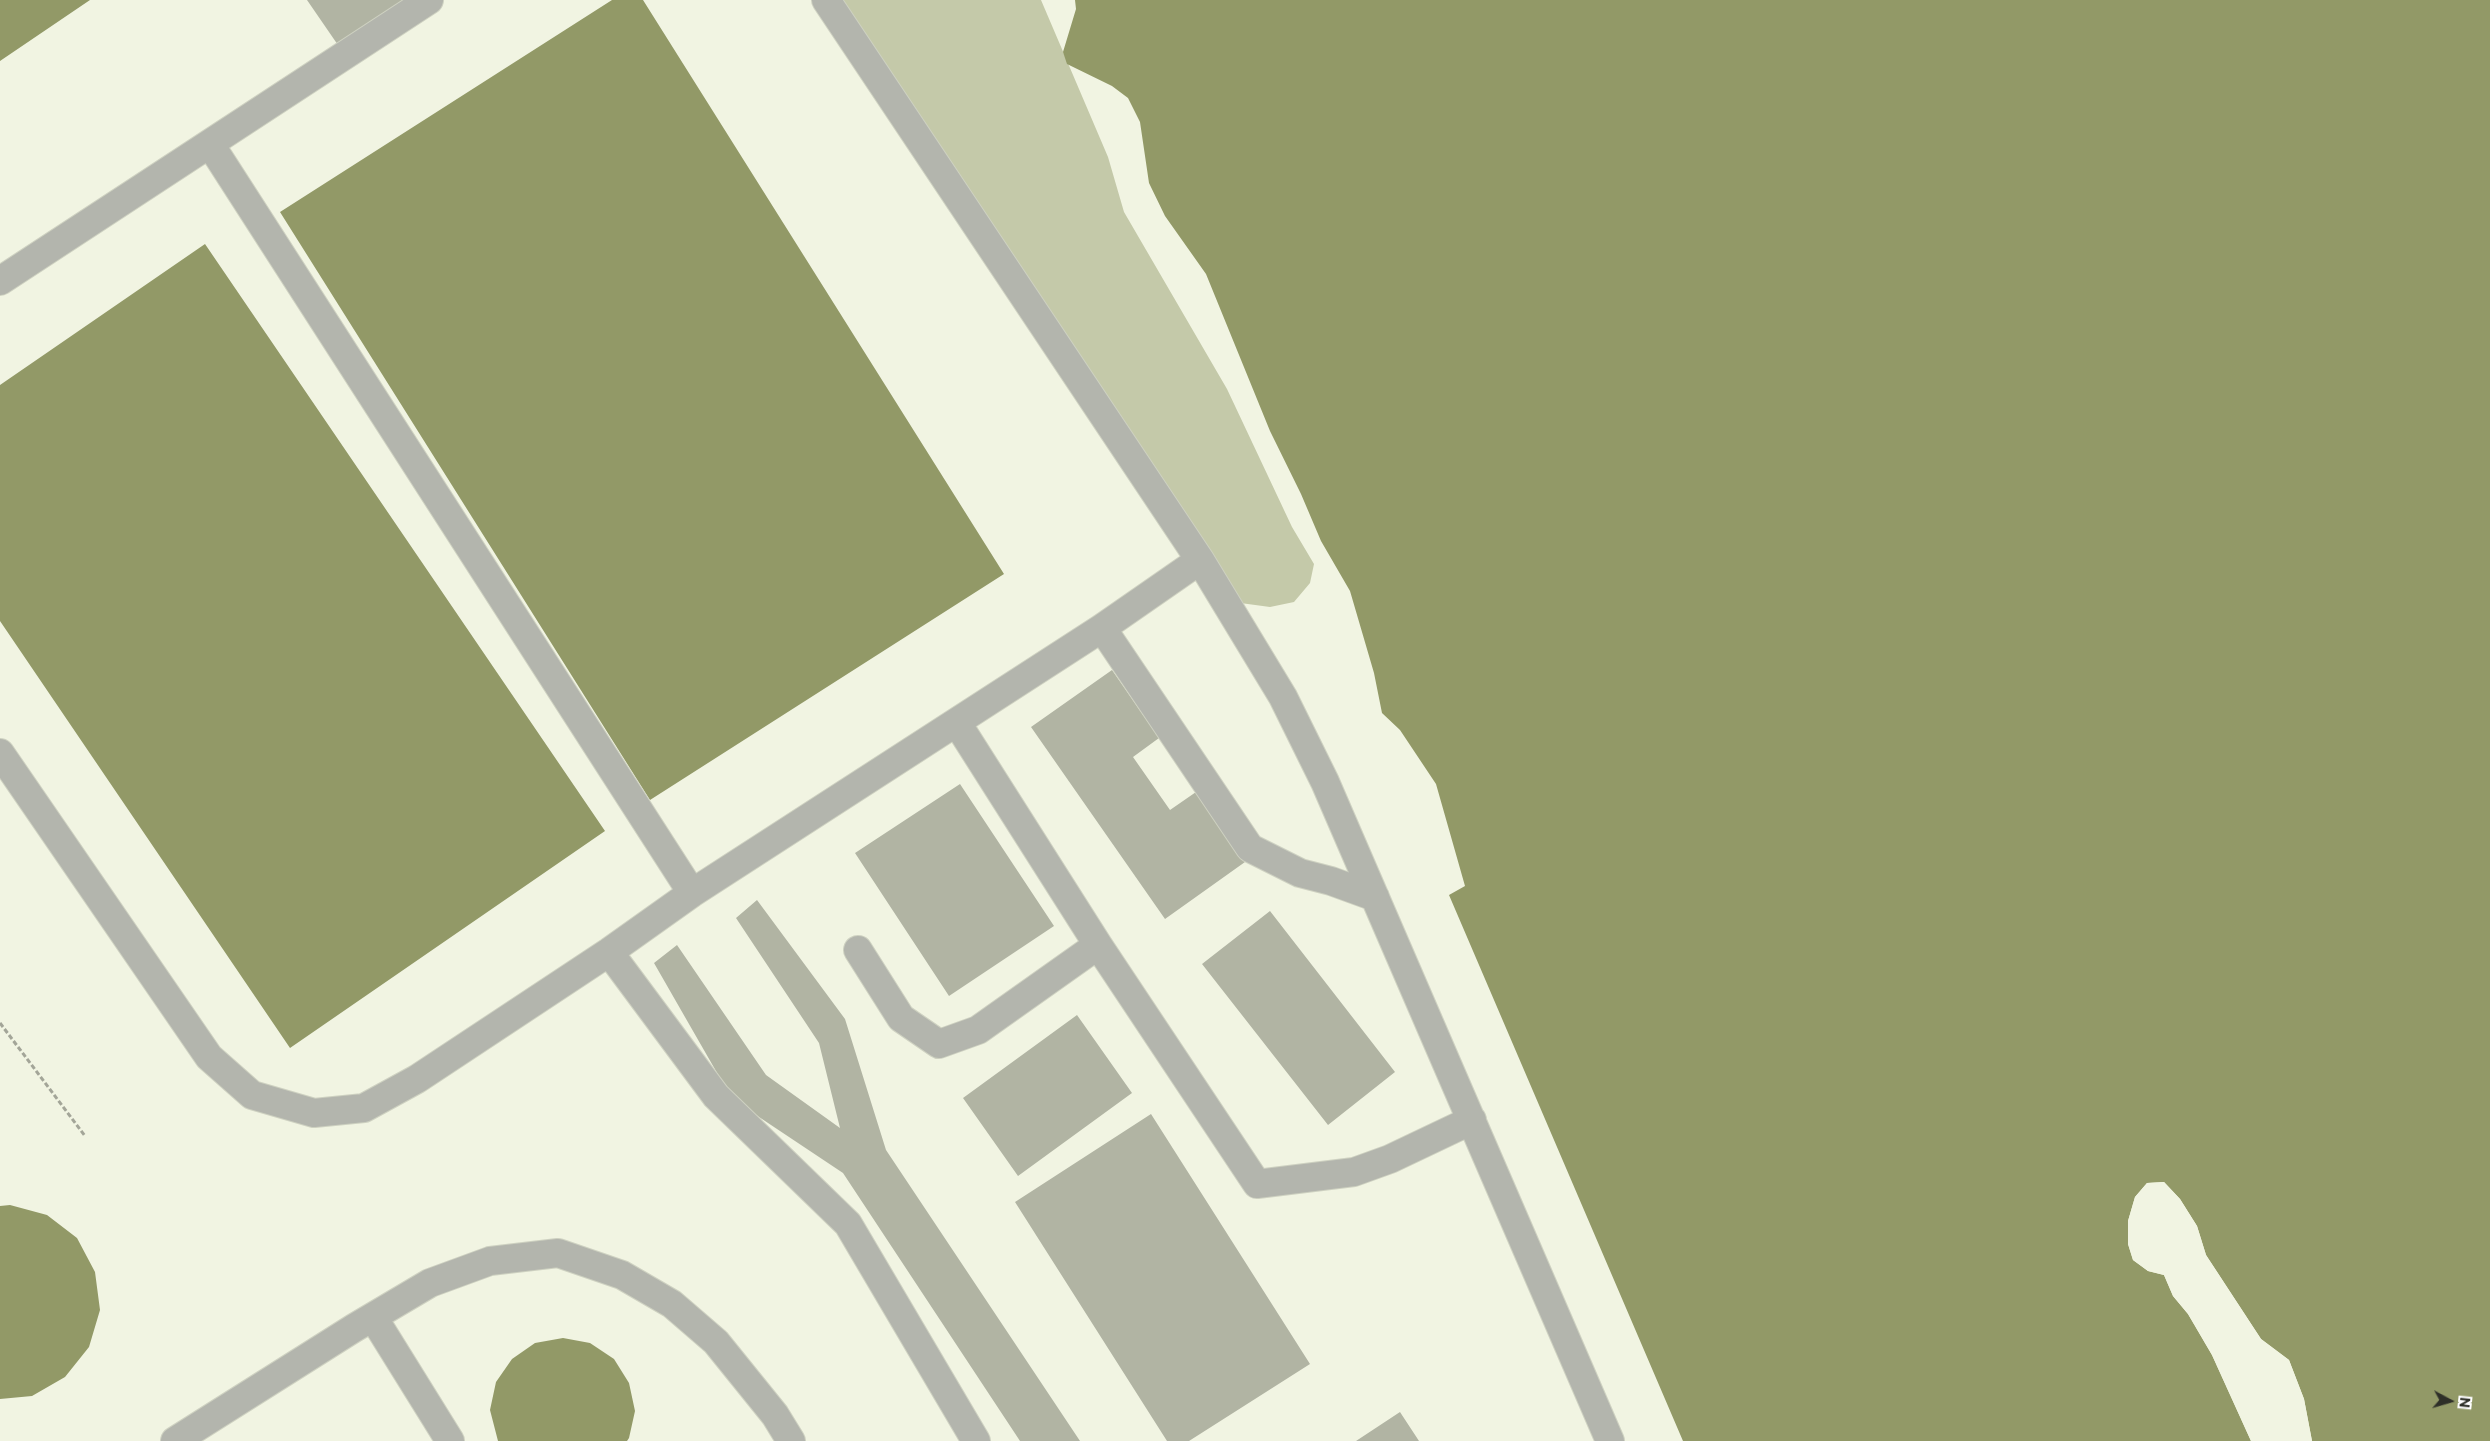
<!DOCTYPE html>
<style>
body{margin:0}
#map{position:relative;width:2490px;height:1441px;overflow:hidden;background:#f1f4e2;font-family:Commissioner,sans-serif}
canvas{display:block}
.north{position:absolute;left:2425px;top:1376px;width:50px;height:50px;-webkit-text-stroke:4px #fff;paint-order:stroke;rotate:96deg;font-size:14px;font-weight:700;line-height:20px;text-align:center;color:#2e2f28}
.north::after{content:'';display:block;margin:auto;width:18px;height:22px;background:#2e2f28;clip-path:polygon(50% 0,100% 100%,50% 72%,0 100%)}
</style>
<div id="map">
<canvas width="2490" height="1441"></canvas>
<div class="north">N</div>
</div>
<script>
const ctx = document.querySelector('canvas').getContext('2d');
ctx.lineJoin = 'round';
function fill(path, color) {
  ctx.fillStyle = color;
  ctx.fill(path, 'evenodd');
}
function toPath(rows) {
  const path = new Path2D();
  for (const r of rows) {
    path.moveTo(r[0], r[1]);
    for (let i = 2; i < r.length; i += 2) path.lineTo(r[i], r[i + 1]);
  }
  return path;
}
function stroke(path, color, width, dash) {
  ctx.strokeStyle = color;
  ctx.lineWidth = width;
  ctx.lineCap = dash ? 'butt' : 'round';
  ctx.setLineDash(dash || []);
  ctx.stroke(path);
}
fill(toPath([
 [826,0,1041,0,1108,157,1124,212,1227,389,1292,527,1314,564,1310,583,1294,602,1270,607,1233,602]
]), '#c4c9a9');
fill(toPath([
 [0,0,90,0,0,61],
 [612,0,643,0,1004,574,650,800,280,212],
 [1075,0,2490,0,2490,1441,2312,1441,2304,1399,2289,1360,2261,1339,2206,1255,2197,1226,2180,1199,2164,1182,2147,1183,2135,1197,2128,1221,2128,1244,2133,1260,2148,1271,2164,1275,2173,1296,2188,1314,2212,1355,2251,1441,1683,1441,1449,895,1465,886,1436,784,1400,730,1382,713,1374,673,1350,591,1321,541,1301,494,1270,431,1206,274,1165,216,1149,183,1140,122,1128,98,1112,86,1067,64,1063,52,1076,9],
 [205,244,605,831,290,1048,0,621,0,385],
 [10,1205,47,1215,77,1238,95,1272,100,1310,89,1347,65,1377,32,1396,0,1399,0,1206],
 [563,1338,590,1343,614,1359,629,1383,635,1411,629,1438,627,1441,498,1441,490,1410,496,1382,512,1359,535,1343]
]), '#929967');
fill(toPath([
 [2164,1182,2180,1199,2197,1226,2206,1255,2261,1339,2289,1360,2304,1399,2312,1441,2309,1441,2302,1400,2287,1361,2259,1341,2203,1256,2195,1227,2178,1200,2163,1185,2148,1185,2138,1198,2130,1221,2131,1243,2135,1258,2149,1269,2166,1273,2175,1295,2190,1313,2214,1354,2253,1441,2251,1441,2212,1355,2188,1314,2173,1296,2164,1275,2148,1271,2133,1260,2128,1244,2128,1221,2135,1197,2147,1183]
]), '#f1f4e2');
fill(toPath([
 [307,0,410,0,340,48],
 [1112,670,1159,738,1133,757,1170,810,1196,792,1245,862,1165,919,1031,727],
 [960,784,1054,926,949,996,855,853],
 [757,900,845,1019,886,1150,1080,1441,1020,1441,843,1173,732,1099,654,963,677,945,766,1075,840,1128,819,1043,736,918],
 [1270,911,1395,1072,1328,1125,1202,964],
 [1077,1015,1132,1093,1018,1176,963,1098],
 [1151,1114,1310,1364,1189,1441,1167,1441,1015,1202],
 [1400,1412,1419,1441,1356,1441]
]), '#b1b4a3');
const minor = toPath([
 [826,0,1200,560,1283,697,1325,782,1610,1441],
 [210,144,692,893],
 [0,281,429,0],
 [1102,628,1250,848,1300,873,1331,881,1375,897],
 [957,723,1098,945,1257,1184,1354,1172,1390,1159,1472,1120],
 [0,753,209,1057,252,1095,314,1113,364,1108,417,1079,609,952,692,893,1102,628,1200,560],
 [858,950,901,1018,939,1044,978,1030,1098,945],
 [609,952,716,1096,848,1224,976,1441],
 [373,1317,450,1441],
 [175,1441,354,1328,430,1283,490,1261,558,1253,622,1275,672,1304,716,1342,775,1415,791,1441]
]);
stroke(minor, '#ced1c1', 30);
stroke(toPath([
 [0,1023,85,1136]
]), '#a3a598', 3, [5, 2.5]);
stroke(minor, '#b3b5ad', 28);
</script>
